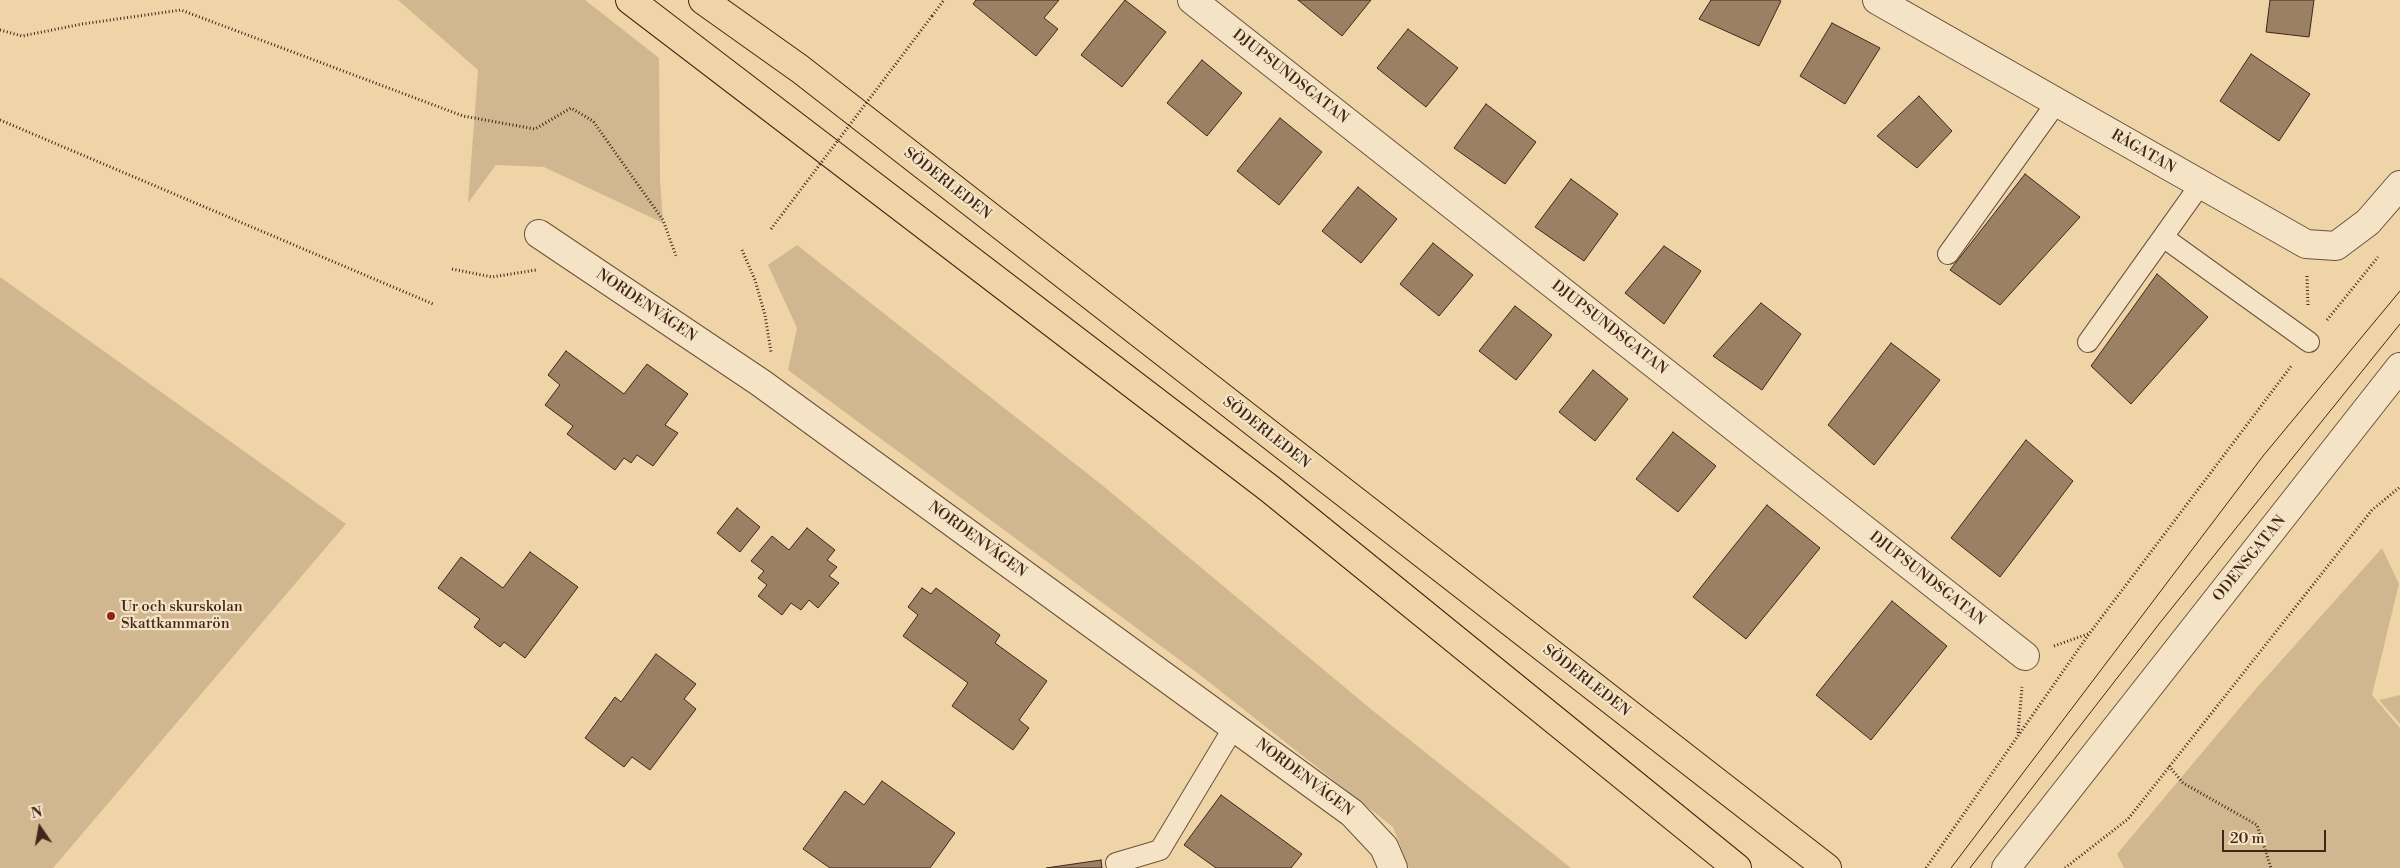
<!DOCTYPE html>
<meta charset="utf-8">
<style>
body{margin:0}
#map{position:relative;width:2400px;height:868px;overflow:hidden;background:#efd4a8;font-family:"Libre Bodoni",serif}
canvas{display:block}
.north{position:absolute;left:15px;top:803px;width:50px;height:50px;-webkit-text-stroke:4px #f5e3c6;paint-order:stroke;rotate:348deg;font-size:14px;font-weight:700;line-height:20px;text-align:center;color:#412718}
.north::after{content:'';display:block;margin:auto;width:18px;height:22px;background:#412718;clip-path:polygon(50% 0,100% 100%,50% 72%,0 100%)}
.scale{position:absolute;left:2222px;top:830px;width:104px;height:22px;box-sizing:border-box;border:2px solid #412718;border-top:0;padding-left:6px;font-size:15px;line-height:18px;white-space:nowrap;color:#412718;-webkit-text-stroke:4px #f5e3c6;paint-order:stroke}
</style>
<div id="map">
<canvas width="2400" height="868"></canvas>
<div class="north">N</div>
<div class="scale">20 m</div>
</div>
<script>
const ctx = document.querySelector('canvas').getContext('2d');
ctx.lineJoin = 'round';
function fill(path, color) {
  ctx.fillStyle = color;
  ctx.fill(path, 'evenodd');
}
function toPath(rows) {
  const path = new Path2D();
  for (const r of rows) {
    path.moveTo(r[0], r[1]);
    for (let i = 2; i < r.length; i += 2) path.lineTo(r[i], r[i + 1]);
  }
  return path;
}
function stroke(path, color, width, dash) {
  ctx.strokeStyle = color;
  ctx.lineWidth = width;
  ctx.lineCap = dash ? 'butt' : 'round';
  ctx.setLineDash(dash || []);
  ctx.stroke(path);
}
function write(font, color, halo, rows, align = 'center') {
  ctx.font = font + ' "Libre Bodoni",serif';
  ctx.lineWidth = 4.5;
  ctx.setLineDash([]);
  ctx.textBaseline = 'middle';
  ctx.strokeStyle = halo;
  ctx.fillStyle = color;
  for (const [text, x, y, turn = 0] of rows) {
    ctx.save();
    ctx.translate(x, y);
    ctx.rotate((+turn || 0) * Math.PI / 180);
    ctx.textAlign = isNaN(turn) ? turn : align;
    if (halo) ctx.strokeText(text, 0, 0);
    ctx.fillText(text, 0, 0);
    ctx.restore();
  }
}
fill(toPath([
 [398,0,585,0,659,58,660,180,663,223,544,167,496,165,468,203,478,70],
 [797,245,1102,485,1372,710,1571,868,1409,868,1393,827,1200,675,788,370,797,328,768,265],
 [0,277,346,524,53,868,0,868],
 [2382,548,2399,584,2372,695,2400,728,2400,868,2124,868,2117,854,2253,692],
 [2400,695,2400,724,2379,700]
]), '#d1b790');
const building = toPath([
 [976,0,1059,0,1044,18,1058,29,1036,56,973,4,976,0],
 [1125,0,1166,32,1122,87,1081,55,1125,0],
 [1298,0,1371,0,1342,36,1298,0],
 [1711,0,1779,0,1781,1,1759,46,1699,19,1711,0],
 [2270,0,2314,0,2309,37,2266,32,2270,0],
 [1832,23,1880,48,1845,104,1800,76,1832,23],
 [1408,29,1458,68,1426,107,1377,68,1408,29],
 [2251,54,2310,94,2279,141,2220,101,2251,54],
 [1202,60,1242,93,1207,136,1167,103,1202,60],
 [1919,96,1952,131,1917,168,1877,136,1919,96],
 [1486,104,1536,142,1505,184,1454,148,1486,104],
 [1280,118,1322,152,1279,205,1237,171,1280,118],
 [2025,174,2080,217,2000,305,1950,270,2025,174],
 [1571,179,1618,214,1584,261,1535,227,1571,179],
 [1358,187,1397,219,1361,263,1322,231,1358,187],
 [1433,243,1473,275,1439,316,1400,284,1433,243],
 [1664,246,1701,271,1664,324,1625,293,1664,246],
 [2157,274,2208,317,2131,404,2091,366,2157,274],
 [1761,303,1801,334,1762,390,1713,356,1761,303],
 [1515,306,1552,335,1516,380,1479,351,1515,306],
 [1891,343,1940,380,1874,465,1828,425,1891,343],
 [566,351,624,394,647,364,688,394,665,425,678,433,653,466,637,455,631,463,624,458,615,470,567,434,573,426,545,405,560,385,548,375,566,351],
 [1593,370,1628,399,1595,441,1559,412,1593,370],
 [1673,432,1716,466,1678,512,1636,479,1673,432],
 [2026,440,2073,481,2000,577,1951,538,2026,440],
 [1767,505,1820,548,1746,639,1693,597,1767,505],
 [737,508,760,527,740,552,717,533,737,508],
 [807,528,835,550,827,560,837,567,829,576,839,583,818,608,809,600,801,610,791,603,782,615,758,596,767,585,758,578,764,571,751,561,772,536,789,550,807,528],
 [530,552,578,587,525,658,504,642,500,647,474,627,480,619,438,588,461,557,503,588,530,552],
 [922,588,931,594,936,588,1000,635,995,643,1047,681,1019,720,1029,728,1013,750,952,706,968,683,903,636,918,615,908,607,922,588],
 [1892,601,1947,646,1871,740,1816,695,1892,601],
 [656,654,696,684,684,699,696,709,650,770,632,757,624,767,585,738,615,697,621,702,656,654],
 [882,781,955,833,930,868,830,868,803,849,845,791,864,805,882,781],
 [1221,795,1302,854,1291,868,1216,868,1184,845,1221,795],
 [1101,860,1102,868,1046,868,1101,860]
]);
fill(building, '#9b8163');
stroke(building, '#412718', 1);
const service = toPath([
 [2163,237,2200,185],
 [1948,254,2057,102],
 [2088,342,2163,237,2309,342],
 [1116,863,1160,850,1234,727]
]);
const minor = toPath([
 [1192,0,2025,656],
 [1877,0,2306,244,2336,246,2368,222,2400,185],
 [539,234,761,383,1352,813,1384,847,1393,868]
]);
const tertiary = toPath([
 [2006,868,2400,367]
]);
const trunk = toPath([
 [630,0,1270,489,1737,868],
 [703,0,800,69,1827,868]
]);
stroke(service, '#6c523c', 22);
stroke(minor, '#6c523c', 30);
stroke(tertiary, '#6c523c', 30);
stroke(trunk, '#412718', 30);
stroke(toPath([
 [932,16,944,0],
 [0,30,22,36,82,24,181,10,463,116,535,129,571,108,593,121,663,220,676,256],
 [0,120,433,304],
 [742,250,755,280,765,315,771,352],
 [452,269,492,277,536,270],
 [2307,276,2308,307],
 [2327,320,2378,257],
 [2054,646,2088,634],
 [2018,733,2022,687],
 [2169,766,2183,783,2257,825,2271,868],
 [1926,868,2089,634,2292,365],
 [2065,868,2128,819,2372,510,2400,487]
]), '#412718', 3, [1, 2.5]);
stroke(service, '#f5e3c6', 20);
stroke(minor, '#f5e3c6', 28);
stroke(tertiary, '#f5e3c6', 28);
stroke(trunk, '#efd4a8', 28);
stroke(toPath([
 [1951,868,2263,456,2400,291],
 [1970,868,2159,624,2400,324]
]), '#412718', 1);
stroke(toPath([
 [771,229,932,16]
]), '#412718', 3, [1, 2.5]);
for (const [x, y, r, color] of [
 [111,616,5,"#8f2418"]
]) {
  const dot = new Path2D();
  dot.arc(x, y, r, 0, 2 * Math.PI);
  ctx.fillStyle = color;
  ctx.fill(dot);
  stroke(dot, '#f5e3c6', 2);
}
write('15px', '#412718', '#f5e3c6', [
 ["DJUPSUNDSGATAN",1290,77,38],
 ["RÅGATAN",2143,152,30],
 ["SÖDERLEDEN",947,184,38],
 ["NORDENVÄGEN",646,306,34],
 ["DJUPSUNDSGATAN",1609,328,38],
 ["SÖDERLEDEN",1266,433,38],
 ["NORDENVÄGEN",977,540,36],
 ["ODENSGATAN",2250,559,-51],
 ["DJUPSUNDSGATAN",1927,579,38],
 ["SÖDERLEDEN",1586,681,38],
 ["NORDENVÄGEN",1304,778,37]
]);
write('15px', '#412718', '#f5e3c6', [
 ["Ur och skurskolan",121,607],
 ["Skattkammarön",121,624]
], 'left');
</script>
